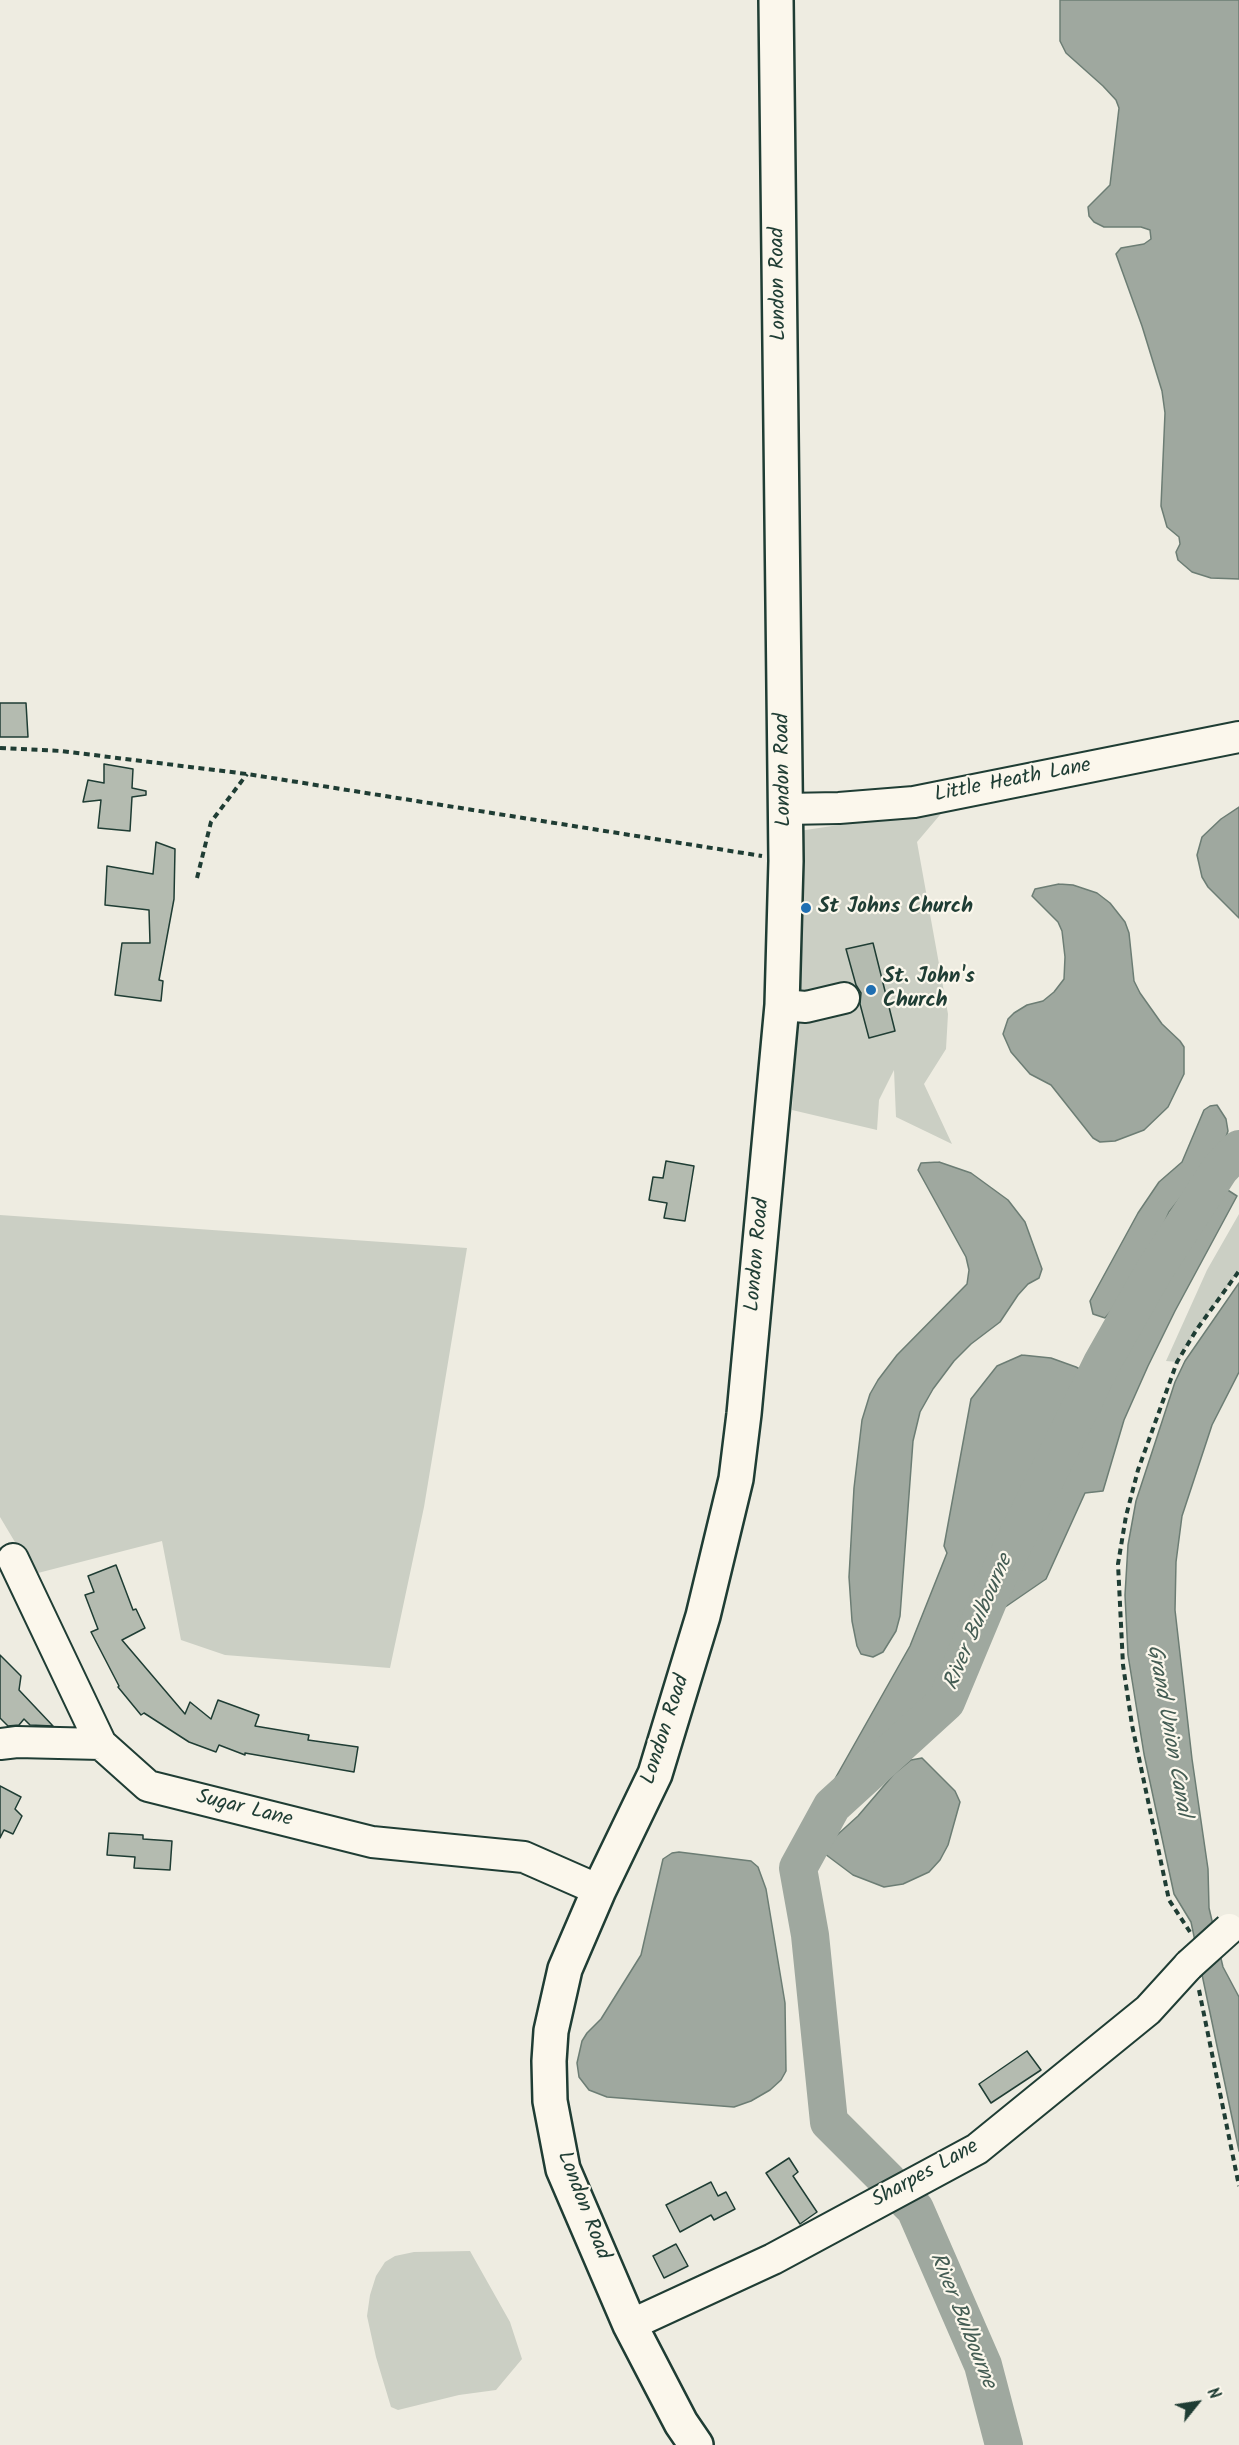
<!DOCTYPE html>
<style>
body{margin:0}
#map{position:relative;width:1239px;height:2445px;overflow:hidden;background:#eeece1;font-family:Kalam,sans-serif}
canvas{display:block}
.north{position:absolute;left:1167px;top:2373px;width:60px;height:60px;-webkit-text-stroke:4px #fbf7ec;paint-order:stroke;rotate:60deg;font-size:16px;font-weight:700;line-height:24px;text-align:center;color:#1f3d34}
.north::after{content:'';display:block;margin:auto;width:21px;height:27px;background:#1f3d34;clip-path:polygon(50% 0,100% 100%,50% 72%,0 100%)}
</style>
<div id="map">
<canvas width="1239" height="2445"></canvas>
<div class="north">N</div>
</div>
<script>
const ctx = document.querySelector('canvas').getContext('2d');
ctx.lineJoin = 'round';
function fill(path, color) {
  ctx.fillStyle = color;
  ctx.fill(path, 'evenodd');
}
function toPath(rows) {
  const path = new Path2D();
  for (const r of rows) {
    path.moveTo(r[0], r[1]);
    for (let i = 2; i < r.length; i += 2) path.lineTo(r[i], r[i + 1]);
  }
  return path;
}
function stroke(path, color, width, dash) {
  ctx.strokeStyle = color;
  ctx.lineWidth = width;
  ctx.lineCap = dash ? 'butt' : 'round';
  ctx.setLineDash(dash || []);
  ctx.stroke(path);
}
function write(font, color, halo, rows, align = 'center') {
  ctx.font = font + ' Kalam,sans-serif';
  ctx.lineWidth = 4.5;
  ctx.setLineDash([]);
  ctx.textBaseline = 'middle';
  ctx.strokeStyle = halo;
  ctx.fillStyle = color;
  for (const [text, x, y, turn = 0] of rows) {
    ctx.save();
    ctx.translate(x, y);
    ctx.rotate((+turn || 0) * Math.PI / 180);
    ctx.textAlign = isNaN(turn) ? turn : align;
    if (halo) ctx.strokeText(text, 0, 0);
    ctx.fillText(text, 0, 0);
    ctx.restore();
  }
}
fill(toPath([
 [945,809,917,842,948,1014,946,1049,924,1084,952,1144,896,1117,894,1070,879,1100,877,1130,792,1110,800,997,799,831],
 [1239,1214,1239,1271,1197,1329,1177,1362,1166,1361,1207,1270],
 [0,1215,467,1248,424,1507,390,1668,225,1655,181,1640,162,1541,34,1574,0,1517],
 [470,2251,510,2322,522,2359,496,2390,459,2395,398,2410,391,2407,376,2357,367,2316,370,2295,376,2276,385,2262,395,2256,414,2252]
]), '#cbcfc4');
const water = toPath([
 [1060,0,1239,0,1239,579,1211,578,1192,572,1178,560,1176,552,1180,544,1179,537,1167,527,1161,506,1165,413,1162,391,1142,326,1116,254,1121,248,1144,244,1151,239,1150,230,1141,227,1104,227,1094,222,1089,216,1088,207,1110,185,1119,108,1116,100,1103,86,1066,53,1060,41,1060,0],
 [1239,807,1239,918,1208,887,1202,877,1197,855,1202,837,1221,819,1239,807],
 [1059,884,1073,885,1097,893,1110,903,1125,922,1129,933,1134,981,1140,993,1162,1024,1180,1041,1184,1047,1184,1074,1168,1107,1144,1130,1115,1141,1100,1142,1093,1138,1051,1085,1030,1074,1011,1052,1003,1034,1008,1019,1014,1013,1027,1005,1043,1001,1054,992,1064,979,1065,957,1062,931,1058,922,1032,896,1035,889,1059,884],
 [1217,1105,1226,1119,1228,1131,1224,1143,1169,1212,1154,1246,1117,1304,1105,1318,1093,1314,1090,1301,1138,1213,1159,1182,1182,1162,1204,1110,1210,1106,1217,1105],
 [939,1162,971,1173,1008,1200,1025,1222,1042,1269,1039,1278,1028,1284,1018,1295,1000,1322,971,1344,954,1361,933,1389,920,1412,913,1441,900,1616,896,1631,883,1652,873,1657,861,1654,857,1646,852,1621,849,1577,854,1488,862,1420,870,1394,878,1380,897,1355,967,1284,969,1270,966,1257,918,1170,921,1163,939,1162],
 [1223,1187,1237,1196,1175,1311,1148,1366,1124,1420,1103,1491,1085,1493,1046,1579,998,1612,1048,1491,1111,1360,1137,1316,1183,1250,1223,1187],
 [1239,1283,1239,1372,1212,1425,1182,1516,1176,1562,1175,1610,1192,1759,1208,1869,1209,1908,1223,1967,1239,1997,1239,2151,1191,1922,1174,1894,1144,1754,1128,1655,1125,1595,1128,1545,1136,1501,1175,1382,1185,1361,1239,1283],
 [1022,1355,1051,1358,1076,1367,1087,1373,1017,1513,942,1683,925,1708,839,1790,832,1784,910,1646,947,1553,944,1546,971,1399,997,1366,1022,1355],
 [922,1758,955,1791,960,1802,948,1845,940,1860,929,1872,903,1884,884,1887,853,1875,825,1854,826,1845,858,1816,894,1774,911,1760,922,1758],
 [679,1852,751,1861,758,1867,766,1889,785,2003,786,2071,781,2080,770,2090,751,2101,734,2107,607,2097,589,2090,579,2077,577,2063,582,2041,587,2033,601,2019,641,1955,663,1859,672,1853,679,1852]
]);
fill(water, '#9fa89f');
stroke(water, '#6c7d74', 1.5);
stroke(toPath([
 [888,2181,829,2122,810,1935,798,1868,832,1806,946,1702,1001,1570,1102,1363,1154,1271,1220,1169,1239,1149],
 [908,2202,915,2209,983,2365,1004,2445]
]), '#9fa89f', 38);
const building = toPath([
 [0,703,26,703,28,737,0,737,0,703],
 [104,764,133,769,132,788,146,791,146,795,132,797,130,831,98,828,101,800,83,802,88,780,104,783,104,764],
 [156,842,175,849,174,899,159,980,163,981,161,1001,115,995,122,943,150,943,149,910,105,905,107,866,153,874,156,842],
 [873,943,895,1031,869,1038,860,1004,861,993,856,985,846,949,873,943],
 [666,1161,694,1166,685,1221,664,1218,667,1203,649,1200,653,1177,663,1178,666,1161],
 [116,1565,133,1610,136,1609,145,1628,122,1640,185,1714,190,1702,211,1719,218,1700,259,1715,255,1726,309,1735,308,1740,358,1747,354,1772,245,1753,245,1755,219,1745,216,1752,189,1742,144,1713,141,1715,118,1687,119,1686,91,1632,98,1629,85,1595,94,1592,88,1576,116,1565],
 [0,1655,21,1676,19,1690,53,1726,30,1725,24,1719,19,1725,8,1726,0,1718,0,1655],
 [0,1786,21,1797,15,1809,22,1816,13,1834,4,1830,0,1838,0,1786],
 [109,1833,143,1835,143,1839,172,1841,170,1870,134,1868,135,1857,107,1855,109,1833],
 [1027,2051,1041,2070,991,2103,979,2084,1027,2051],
 [789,2158,798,2172,793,2176,817,2212,800,2224,766,2173,789,2158],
 [711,2182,718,2196,726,2192,735,2209,714,2220,711,2215,680,2232,666,2205,711,2182],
 [676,2244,688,2266,664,2278,653,2256,676,2244]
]);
fill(building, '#b4bbb0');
stroke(building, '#1f3d34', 1.5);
const minor = toPath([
 [785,809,839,808,914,802,1239,737],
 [782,1005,806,1007,844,998],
 [13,1559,101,1744,148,1786,372,1842,524,1857,599,1890],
 [0,1744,17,1742,101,1744],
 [630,2325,773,2259,977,2149,1148,2010,1189,1965]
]);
const major = toPath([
 [696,2445,681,2423,630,2325,563,2169,550,2101,549,2061,551,2031,565,1969,599,1890,655,1774,703,1616,736,1479,744,1414,782,1005,786,861,776,0]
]);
stroke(minor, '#1f3d34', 34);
stroke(major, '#1f3d34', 38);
stroke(toPath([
 [0,748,61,751,247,774,762,856],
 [197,878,211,822,247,774],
 [1190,1932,1169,1900,1132,1725,1123,1665,1118,1564,1126,1516,1138,1470,1177,1362,1197,1329,1239,1271],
 [1199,1990,1239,2186]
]), '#1f3d34', 4, [6, 4.5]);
stroke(minor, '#fbf7ec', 30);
stroke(major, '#fbf7ec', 33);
const minorBridge = toPath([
 [1189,1965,1229,1929]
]);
stroke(minorBridge, '#1f3d34', 34, []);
stroke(minorBridge, '#fbf7ec', 30);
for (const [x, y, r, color] of [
 [806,908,6,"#1f6fb2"],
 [871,990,6,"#1f6fb2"]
]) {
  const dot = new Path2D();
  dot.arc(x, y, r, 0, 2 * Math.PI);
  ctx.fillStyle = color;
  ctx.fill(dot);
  stroke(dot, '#fbf7ec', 2);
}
write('21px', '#1f3d34', '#fbf7ec', [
 ["London Road",780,284,-91],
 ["London Road",785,770,-91],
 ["Little Heath Lane",1013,782,-11],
 ["London Road",759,1255,-85],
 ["London Road",667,1730,-72],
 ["Sugar Lane",244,1810,14],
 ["Sharpes Lane",926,2175,-29],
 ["London Road",582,2206,69]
]);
write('bold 21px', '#1f3d34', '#fbf7ec', [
 ["St Johns Church",818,908],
 ["St. John's",883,978],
 ["Church",883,1002]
], 'left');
write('italic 22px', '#455d54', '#fbf7ec', [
 ["River Bulbourne",980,1623,-67],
 ["Grand Union Canal",1167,1731,80],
 ["River Bulbourne",961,2321,68]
]);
</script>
